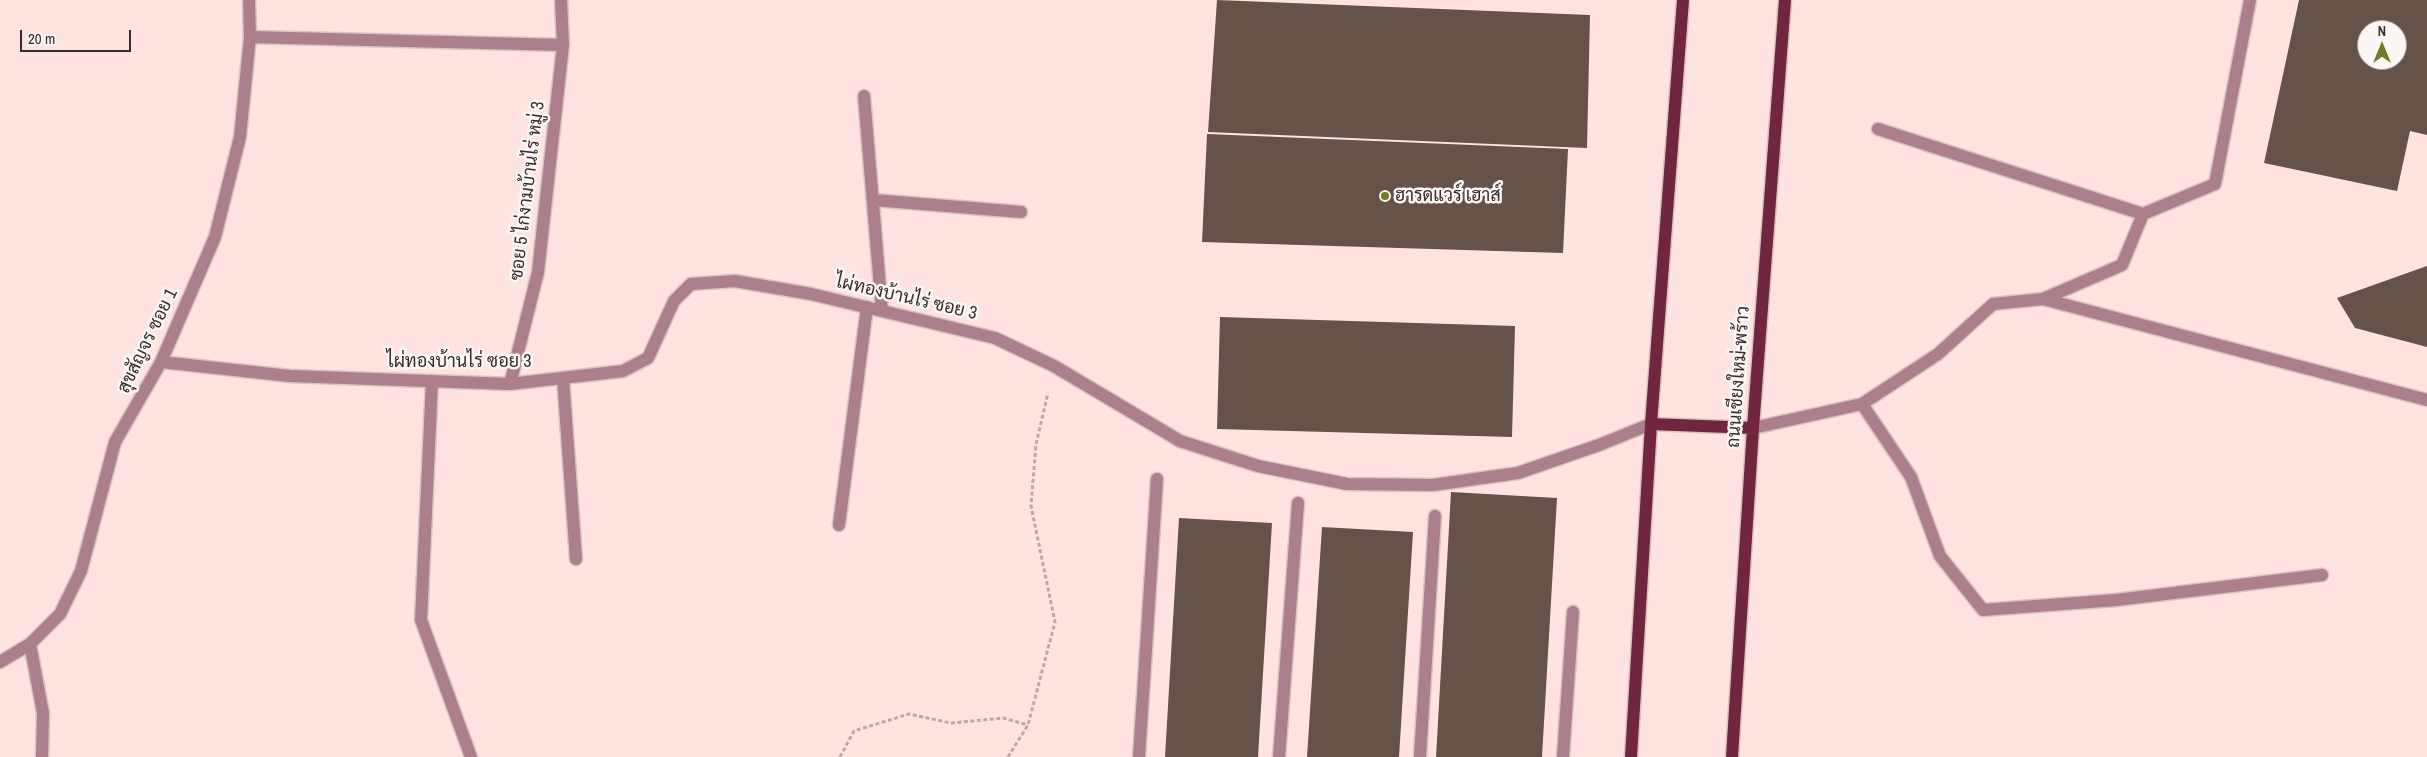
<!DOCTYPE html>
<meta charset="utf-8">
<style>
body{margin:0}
#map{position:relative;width:2427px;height:757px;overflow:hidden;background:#ffe3e1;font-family:"Archivo Narrow",sans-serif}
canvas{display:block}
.north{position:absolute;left:2357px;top:20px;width:50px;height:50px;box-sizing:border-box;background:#fcf6f5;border:1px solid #ada6a5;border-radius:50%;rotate:0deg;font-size:14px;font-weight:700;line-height:20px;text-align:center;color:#372d2c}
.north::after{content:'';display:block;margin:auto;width:18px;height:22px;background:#717c29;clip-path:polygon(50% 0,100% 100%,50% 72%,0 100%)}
.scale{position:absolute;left:20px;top:30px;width:111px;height:22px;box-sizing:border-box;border:2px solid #372d2c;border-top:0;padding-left:6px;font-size:15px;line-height:18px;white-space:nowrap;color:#372d2c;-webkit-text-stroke:4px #fcf6f5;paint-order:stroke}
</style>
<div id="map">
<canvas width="2427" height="757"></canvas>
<div class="north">N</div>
<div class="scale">20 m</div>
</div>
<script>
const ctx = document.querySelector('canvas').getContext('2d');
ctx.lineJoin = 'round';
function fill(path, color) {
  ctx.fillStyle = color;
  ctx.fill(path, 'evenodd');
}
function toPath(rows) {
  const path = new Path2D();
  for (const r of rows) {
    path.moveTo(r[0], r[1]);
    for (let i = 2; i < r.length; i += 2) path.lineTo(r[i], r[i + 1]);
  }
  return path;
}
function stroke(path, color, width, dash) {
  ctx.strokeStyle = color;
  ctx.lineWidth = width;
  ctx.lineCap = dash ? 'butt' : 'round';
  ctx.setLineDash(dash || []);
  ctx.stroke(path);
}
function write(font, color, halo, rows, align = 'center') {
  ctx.font = font + ' "Archivo Narrow",Sarabun,sans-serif';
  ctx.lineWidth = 5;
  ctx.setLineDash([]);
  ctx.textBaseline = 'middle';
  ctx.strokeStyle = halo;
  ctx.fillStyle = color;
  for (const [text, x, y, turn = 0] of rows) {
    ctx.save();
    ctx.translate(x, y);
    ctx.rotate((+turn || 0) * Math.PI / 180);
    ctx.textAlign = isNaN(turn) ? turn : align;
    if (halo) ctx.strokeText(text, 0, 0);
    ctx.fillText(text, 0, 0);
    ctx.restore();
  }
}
fill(toPath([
 [1217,0,1590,15,1587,148,1208,132],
 [2299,0,2427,0,2427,135,2410,131,2397,191,2264,163],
 [2367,30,2397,30,2397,60,2367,60],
 [1207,134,1568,149,1563,253,1202,242],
 [2427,266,2427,347,2355,328,2337,298],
 [1220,317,1515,326,1512,437,1217,429],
 [1451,492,1557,498,1542,757,1436,757],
 [1179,518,1272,523,1258,757,1165,757],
 [1322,527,1413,532,1399,757,1307,757]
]), '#67524a');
const minor = toPath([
 [250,37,563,45],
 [864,96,882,311],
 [1878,129,2143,214],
 [873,200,1021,212],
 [2043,299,2122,265,2143,214,2215,184,2250,0],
 [161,362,290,376,510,384,623,371,648,358,674,301,691,284,735,281,811,294,995,338,1054,366,1180,441,1258,466,1347,484,1433,485,1518,473,1599,445,1651,424],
 [563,378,576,559],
 [432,381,421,620,471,757],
 [510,384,538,272,563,45,561,0],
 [1862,404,1911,477,1940,556,1983,610,2116,600,2322,575],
 [1753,428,1862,404,1938,354,1993,304,2043,299,2427,400],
 [839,525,867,307],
 [30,644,43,713,42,757],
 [0,662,30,644,60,614,81,571,115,442,161,362,215,237,240,137,250,37,249,0],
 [1139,757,1157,479],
 [1279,757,1298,503],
 [1420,757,1435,516],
 [1563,757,1573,612]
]);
const major = toPath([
 [1651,424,1753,428],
 [1631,757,1651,424,1683,0],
 [1732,757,1753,428,1785,0]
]);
stroke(minor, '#dbc2c0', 15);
stroke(major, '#dbc2c0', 15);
stroke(toPath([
 [840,757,854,731,909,714,951,723,1003,718,1028,725],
 [1008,757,1028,725,1055,622,1031,506,1036,444,1048,393]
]), '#bea8a6', 3, [4, 2.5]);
stroke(minor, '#ac808a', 12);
stroke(major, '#70263e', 12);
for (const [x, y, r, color] of [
 [1385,196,5,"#717c29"]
]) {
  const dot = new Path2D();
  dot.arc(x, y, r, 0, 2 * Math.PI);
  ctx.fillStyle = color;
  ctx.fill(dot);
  stroke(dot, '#fcf6f5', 2);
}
write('18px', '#372d2c', '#fcf6f5', [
 ["ซอย 5 ไก่งามบ้านไร่ หมู่ 3",528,191,-83],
 ["ไผ่ทองบ้านไร่ ซอย 3",906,298,13],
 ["สุขสัญจร ซอย 1",148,341,-64],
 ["ไผ่ทองบ้านไร่ ซอย 3",459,362],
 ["ถนนเชียงใหม่-พร้าว",1739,377,-86]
]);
write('18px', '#372d2c', '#fcf6f5', [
 ["ฮารดแวร์ เฮาส์",1395,196]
], 'left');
</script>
